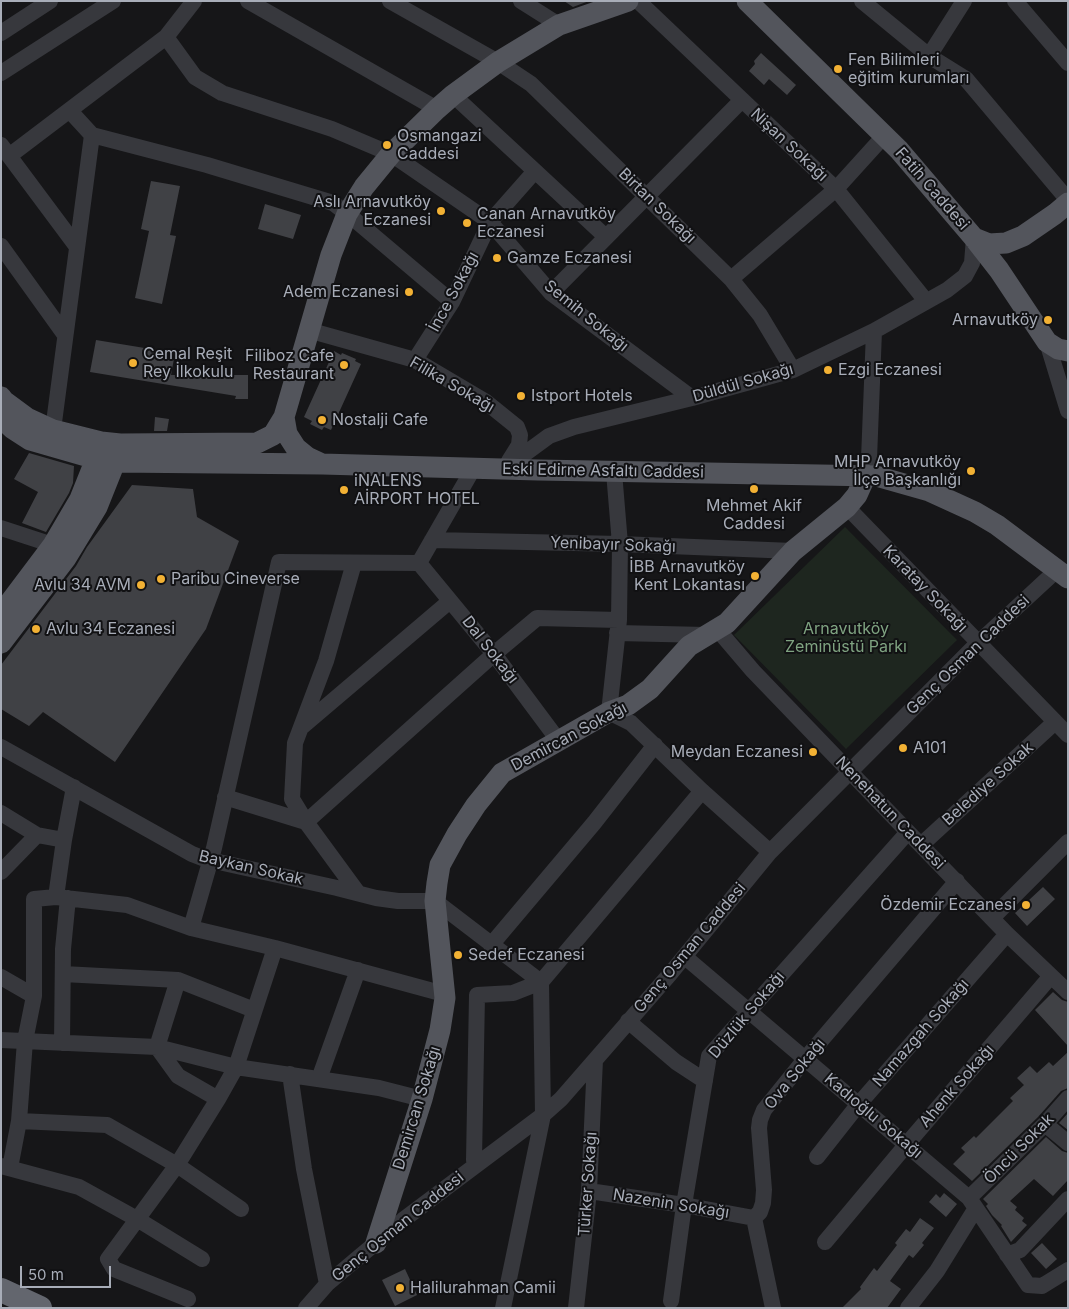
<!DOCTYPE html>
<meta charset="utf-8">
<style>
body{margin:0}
#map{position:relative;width:1069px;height:1309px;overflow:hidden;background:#161618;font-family:Inter,sans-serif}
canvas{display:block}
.frame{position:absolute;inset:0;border:2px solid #a8adb8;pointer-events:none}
.scale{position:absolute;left:20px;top:1266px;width:91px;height:22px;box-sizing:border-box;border:2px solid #a8adb8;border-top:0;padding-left:6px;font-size:15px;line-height:18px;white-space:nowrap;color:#a8adb8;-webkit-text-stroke:4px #111113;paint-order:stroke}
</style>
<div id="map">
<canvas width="1069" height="1309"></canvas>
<div class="frame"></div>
<div class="scale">50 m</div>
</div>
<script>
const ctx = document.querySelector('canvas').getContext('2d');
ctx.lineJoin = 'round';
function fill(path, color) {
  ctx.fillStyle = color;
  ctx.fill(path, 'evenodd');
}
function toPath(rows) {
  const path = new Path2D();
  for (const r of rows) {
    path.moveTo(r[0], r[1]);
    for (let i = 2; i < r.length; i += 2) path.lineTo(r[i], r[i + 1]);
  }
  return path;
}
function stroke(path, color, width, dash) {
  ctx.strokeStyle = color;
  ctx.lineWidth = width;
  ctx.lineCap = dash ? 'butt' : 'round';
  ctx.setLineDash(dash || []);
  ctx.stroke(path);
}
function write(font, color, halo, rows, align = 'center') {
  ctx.font = font + ' Inter,sans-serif';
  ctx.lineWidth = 4;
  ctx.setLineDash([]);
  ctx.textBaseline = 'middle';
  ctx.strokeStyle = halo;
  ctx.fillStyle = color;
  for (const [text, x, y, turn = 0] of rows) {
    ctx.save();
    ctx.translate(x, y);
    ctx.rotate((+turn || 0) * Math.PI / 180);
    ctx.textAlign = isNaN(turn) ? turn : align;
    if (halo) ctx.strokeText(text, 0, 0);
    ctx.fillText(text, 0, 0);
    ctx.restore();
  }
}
fill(toPath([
 [845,527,957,640,846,749,734,635]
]), '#1e261f');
fill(toPath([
 [564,1,589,1,573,7],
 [761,53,796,85,787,95,769,79,764,85,749,71,755,64,754,61],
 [151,181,180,186,170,235,176,236,162,304,135,298,149,231,141,229],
 [265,204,301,215,293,239,258,229],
 [96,340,175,353,171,375,248,375,248,399,235,399,236,396,90,372],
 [334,351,341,355,342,353,356,359,355,361,361,364,331,430,324,427,322,430,310,424,312,421,304,417],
 [155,417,169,419,167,431,154,431],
 [29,453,74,466,73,483,69,493,46,532,22,523,38,492,14,479],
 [132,485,193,489,197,517,239,541,206,629,115,762,43,712,29,726,1,709,1,665,76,566,87,547],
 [1043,887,1055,899,1027,926,1015,913],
 [1053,992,1062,1000,1068,1002,1068,1046,1035,1010],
 [1068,1052,1068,1088,1061,1091,1038,1117,972,1181,953,1164,965,1152,961,1148,974,1136,976,1138,1013,1101,1010,1098,1024,1085,1017,1078,1030,1066,1037,1073,1049,1062,1053,1066],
 [1068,1113,1068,1130,1059,1123],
 [1046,1137,1062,1151,1068,1153,1068,1180,1053,1196,1034,1179,1010,1201,1017,1207,1015,1210,1024,1218,1022,1221,1027,1225,1011,1242,1001,1226,1002,1225,992,1215,986,1206,988,1204,983,1199],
 [944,1193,957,1204,946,1217,929,1202,936,1194,940,1198],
 [920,1218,934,1228,922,1243,924,1245,913,1258,909,1255,890,1281,901,1289,887,1308,842,1308,861,1289,860,1287,874,1268,877,1271,897,1245,895,1243,906,1229,910,1232],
 [1042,1243,1057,1259,1046,1269,1031,1253],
 [405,1269,417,1295,395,1306,382,1280]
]), '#404145');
stroke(toPath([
 [248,1,437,109],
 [390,1,498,62,531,84,731,279,760,315,793,370],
 [521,1,559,25],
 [638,1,836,189,926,301],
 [862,1,929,56,966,79,1068,200],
 [1015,1,1068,63],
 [1,33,50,1],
 [166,37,195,77,222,93,332,129,391,154,490,222,551,293,692,398],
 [929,56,964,1],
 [1,73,113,1],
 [70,111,92,135,207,165,333,203,355,220,452,302],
 [1,145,77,247],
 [9,156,166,37,194,1],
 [535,171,606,237],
 [1,246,65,335],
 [731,279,836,189,884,136],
 [551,293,742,100],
 [308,330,415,360,486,402,517,427,520,435,519,445,509,461],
 [1047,342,1068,411],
 [415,360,452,302,490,222,535,171,453,95],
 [53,430,92,135],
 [504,469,549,436,574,427,692,398,793,370,874,331,947,290,965,276,972,263,974,238],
 [614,472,620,544,619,620,609,712,631,723,702,791,770,852],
 [866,475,869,459,874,331],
 [847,507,1068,735],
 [1,528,53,545],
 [432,540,620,544,793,551],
 [354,563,326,661,295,743,292,799,306,822,358,893],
 [419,563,494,654,558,740],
 [718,630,753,671,908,832,1007,934,1068,992],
 [617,633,706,635],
 [303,726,450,601],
 [1,747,192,854,205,859,337,888,376,898,398,901,435,901,541,982,543,1115,503,1308],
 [225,797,306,822,494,654,537,618,619,620],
 [1,813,37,835,64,840],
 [921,845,1055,722],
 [1,872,37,835],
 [56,897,64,840,74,787],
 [992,918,1068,842],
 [191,928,214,848,279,562,419,563,473,469],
 [491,945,594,823,655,745],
 [685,957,969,1198,1028,1285,1042,1286,1068,1270],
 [63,974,178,980,254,1010],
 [1,977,34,996],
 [178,980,157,1047,178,1076,218,1099],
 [628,1021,676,1062,705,1081],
 [1,1040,157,1047,236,1067,379,1088,422,1099],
 [62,1043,63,949,68,898],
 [290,1074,304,1169,327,1284],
 [319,1079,358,970],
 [19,1121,107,1125,177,1165,241,1209],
 [1045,1124,1068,1143],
 [817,1157,858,1105,1007,934],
 [476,1165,474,1160,477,995,513,993,541,982,702,791],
 [1,1166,79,1187,137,1219,202,1259],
 [10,1168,19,1121,25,1041,34,996,34,899,56,897,127,905,191,928,275,948,444,994],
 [589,1191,684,1205,754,1218],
 [969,1198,1045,1124,1068,1098],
 [825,1242,907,1144,1051,976],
 [1007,1255,1020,1250,1068,1199],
 [188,1299,114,1269,108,1259,177,1165,218,1099,236,1067,275,948],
 [671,1301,684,1205,709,1056,908,832],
 [306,1308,327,1284,403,1220,543,1115,561,1099,670,974,770,852,977,644,1057,570],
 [576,1308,589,1191,595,1060],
 [773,1308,754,1218,760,1212,763,1203,764,1190,759,1128,760,1120,764,1110,806,1058,957,881],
 [908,1308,937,1271,976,1208]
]), '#37383d', 16);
stroke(toPath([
 [747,1,899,150,974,238,999,270,1047,342,1058,349,1068,351],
 [974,238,989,244,1006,243,1023,236,1055,214,1068,203],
 [1,397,4,401,27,418,53,430,101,442,120,444,257,443,273,435,284,417],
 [1,418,13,429,30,440,96,459,115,462,322,464,538,470,876,476,929,491,975,512,997,525,1068,578],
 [322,464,307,457,296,448,287,434,284,417,331,255,347,214,364,187,391,154,437,109,453,95,498,62,559,25,628,1],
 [1,614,53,545,80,499,96,459],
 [1,643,66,558,97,507,115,462],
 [376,1243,422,1099,440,1030,445,998,435,901,437,883,440,865,457,834,476,805,502,773,609,712,628,705,650,689,689,646,727,623,793,551,847,507,857,495,866,475]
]), '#53555c', 21);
stroke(toPath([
 [1,1290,40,1308]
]), '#63666e', 24);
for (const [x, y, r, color] of [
 [838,69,5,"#f2b134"],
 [387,145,5,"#f2b134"],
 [441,211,5,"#f2b134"],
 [467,223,5,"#f2b134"],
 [497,258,5,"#f2b134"],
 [409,292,5,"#f2b134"],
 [1048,320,5,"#f2b134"],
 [133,363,5,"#f2b134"],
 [344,365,5,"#f2b134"],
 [828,370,5,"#f2b134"],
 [521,396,5,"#f2b134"],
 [322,420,5,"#f2b134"],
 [971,471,5,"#f2b134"],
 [754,489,5,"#f2b134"],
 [344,490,5,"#f2b134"],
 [755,576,5,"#f2b134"],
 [161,579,5,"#f2b134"],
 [141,585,5,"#f2b134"],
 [36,629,5,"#f2b134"],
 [903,748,5,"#f2b134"],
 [813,752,5,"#f2b134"],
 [1026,905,5,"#f2b134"],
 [458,955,5,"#f2b134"],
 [400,1288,5,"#f2b134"]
]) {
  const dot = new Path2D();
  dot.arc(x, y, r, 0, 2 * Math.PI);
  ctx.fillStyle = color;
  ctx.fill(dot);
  stroke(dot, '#111113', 2);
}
write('16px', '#a8adb8', '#111113', [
 ["Fen Bilimleri",848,60],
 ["eğitim kurumları",848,78],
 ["Osmangazi",397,136],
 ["Caddesi",397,154],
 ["Aslı Arnavutköy",431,202,"right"],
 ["Eczanesi",431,220,"right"],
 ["Canan Arnavutköy",477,214],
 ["Eczanesi",477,232],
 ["Gamze Eczanesi",507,258],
 ["Adem Eczanesi",399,292,"right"],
 ["Arnavutköy",1038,320,"right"],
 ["Cemal Reşit",143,354],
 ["Rey İlkokulu",143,372],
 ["Filiboz Cafe",334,356,"right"],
 ["Restaurant",334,374,"right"],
 ["Ezgi Eczanesi",838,370],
 ["Istport Hotels",531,396],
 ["Nostalji Cafe",332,420],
 ["MHP Arnavutköy",961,462,"right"],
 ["İlçe Başkanlığı",961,480,"right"],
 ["iNALENS",354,481],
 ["AİRPORT HOTEL",354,499],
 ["Mehmet Akif",754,506,"center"],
 ["Caddesi",754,524,"center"],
 ["İBB Arnavutköy",745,567,"right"],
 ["Kent Lokantası",745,585,"right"],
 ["Paribu Cineverse",171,579],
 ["Avlu 34 AVM",131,585,"right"],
 ["Avlu 34 Eczanesi",46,629],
 ["A101",913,748],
 ["Meydan Eczanesi",803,752,"right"],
 ["Özdemir Eczanesi",1016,905,"right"],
 ["Sedef Eczanesi",468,955],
 ["Halilurahman Camii",410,1288]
], 'left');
write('16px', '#a8adb8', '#111113', [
 ["Nişan Sokağı",789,145,43],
 ["Fatih Caddesi",932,189,49],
 ["Birtan Sokağı",657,206,44],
 ["İnce Sokağı",454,292,-62],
 ["Semih Sokağı",586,316,39],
 ["Düldül Sokağı",743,383,-16],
 ["Filika Sokağı",452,385,30],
 ["Eski Edirne Asfaltı Caddesi",603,471,1],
 ["Yenibayır Sokağı",613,545,2],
 ["Karatay Sokağı",925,589,46],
 ["Dal Sokağı",490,650,52],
 ["Genç Osman Caddesi",968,655,-44],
 ["Demircan Sokağı",569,737,-28],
 ["Belediye Sokak",988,784,-42],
 ["Nenehatun Caddesi",890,813,46],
 ["Baykan Sokak",251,868,13],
 ["Genç Osman Caddesi",690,948,-50],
 ["Düzlük Sokağı",747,1015,-50],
 ["Namazgah Sokağı",921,1033,-49],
 ["Ova Sokağı",795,1074,-51],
 ["Ahenk Sokağı",957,1086,-49],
 ["Demircan Sokağı",417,1108,-73],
 ["Kadıoğlu Sokağı",873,1116,40],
 ["Öncü Sokak",1019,1149,-45],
 ["Türker Sokağı",588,1184,-86],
 ["Nazenin Sokağı",671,1204,9],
 ["Genç Osman Caddesi",398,1227,-39]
]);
write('16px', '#7fa381', '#111113', [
 ["Arnavutköy",846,629],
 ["Zeminüstü Parkı",846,647]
]);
</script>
